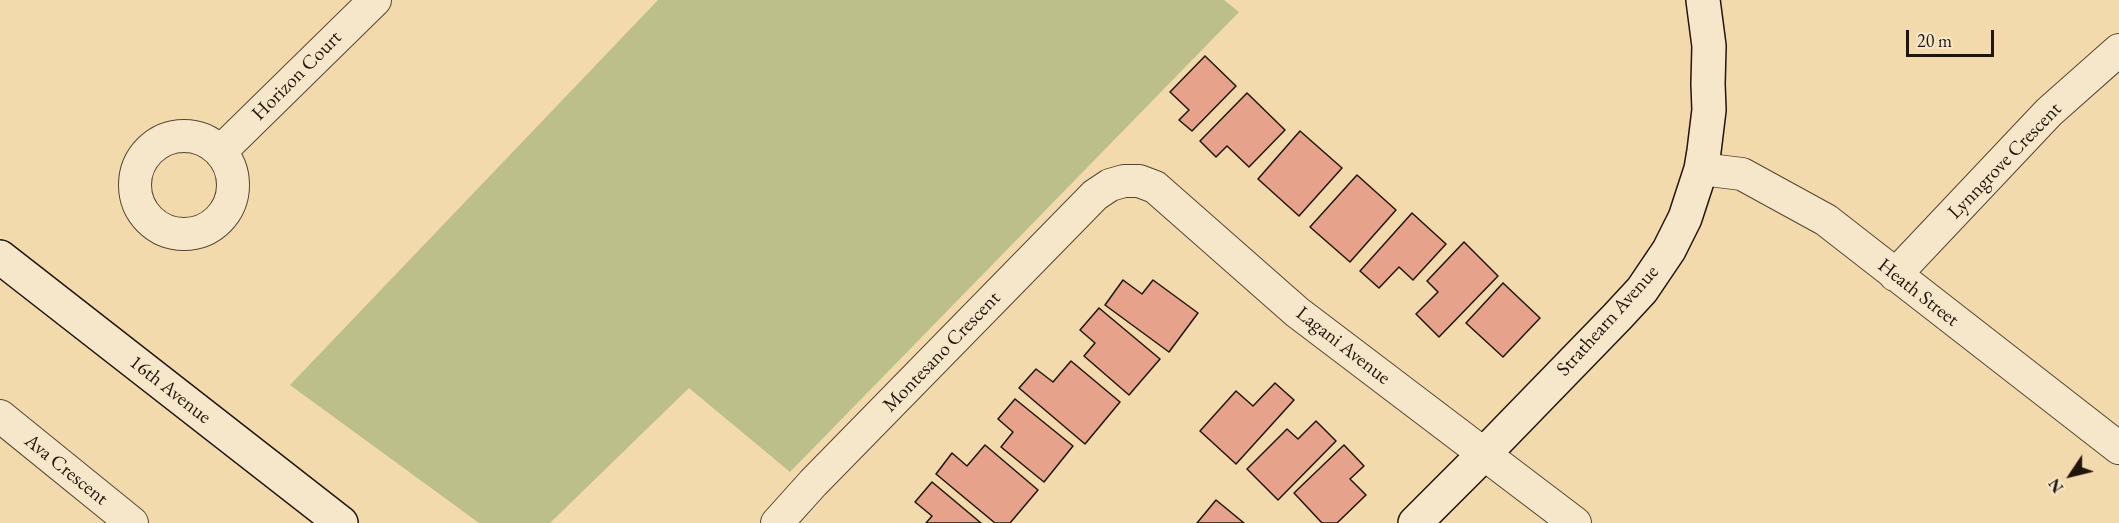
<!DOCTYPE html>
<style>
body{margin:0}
#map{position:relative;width:2119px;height:523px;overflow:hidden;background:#f3daad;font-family:"EB Garamond",serif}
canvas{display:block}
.north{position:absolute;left:2041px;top:445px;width:60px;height:60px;-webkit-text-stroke:4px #f7e7ca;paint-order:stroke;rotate:235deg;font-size:16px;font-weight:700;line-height:24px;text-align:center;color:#20150a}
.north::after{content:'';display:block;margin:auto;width:21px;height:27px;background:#20150a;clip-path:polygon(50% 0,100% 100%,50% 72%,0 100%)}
.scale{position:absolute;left:1906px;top:30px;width:88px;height:27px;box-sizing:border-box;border:3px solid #20150a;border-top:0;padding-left:8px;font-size:18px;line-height:21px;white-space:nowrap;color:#20150a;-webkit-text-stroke:4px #f7e7ca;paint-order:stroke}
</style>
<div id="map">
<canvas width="2119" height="523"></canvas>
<div class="north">N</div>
<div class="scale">20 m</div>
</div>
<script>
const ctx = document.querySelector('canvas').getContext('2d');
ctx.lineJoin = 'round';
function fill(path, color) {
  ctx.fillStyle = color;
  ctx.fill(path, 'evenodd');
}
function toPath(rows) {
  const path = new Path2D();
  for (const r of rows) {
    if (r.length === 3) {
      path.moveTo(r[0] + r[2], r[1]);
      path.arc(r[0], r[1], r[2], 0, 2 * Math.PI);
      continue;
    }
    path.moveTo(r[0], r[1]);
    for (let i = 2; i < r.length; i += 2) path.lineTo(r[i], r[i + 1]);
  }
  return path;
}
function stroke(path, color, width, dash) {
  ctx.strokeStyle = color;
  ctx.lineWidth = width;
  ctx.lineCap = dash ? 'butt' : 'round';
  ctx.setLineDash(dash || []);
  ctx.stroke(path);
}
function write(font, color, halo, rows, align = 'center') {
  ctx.font = font + ' "EB Garamond",serif';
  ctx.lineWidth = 6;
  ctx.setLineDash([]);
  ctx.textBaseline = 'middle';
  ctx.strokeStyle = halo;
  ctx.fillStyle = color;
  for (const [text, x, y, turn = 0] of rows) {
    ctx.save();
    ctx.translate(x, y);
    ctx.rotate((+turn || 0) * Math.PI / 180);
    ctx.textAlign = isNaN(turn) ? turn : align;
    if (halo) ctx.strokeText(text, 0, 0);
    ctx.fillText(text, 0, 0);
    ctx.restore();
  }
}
fill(toPath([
 [658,0,1224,0,1239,12,790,472,689,388,550,523,479,523,290,385]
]), '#bcbf89');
const building = toPath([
 [1205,56,1236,86,1192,131,1179,120,1189,110,1170,92,1205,56],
 [1247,93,1285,130,1249,167,1227,146,1216,157,1200,141,1247,93],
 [1300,131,1342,168,1299,216,1258,179,1300,131],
 [1357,175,1396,210,1350,262,1310,227,1357,175],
 [1412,213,1446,244,1413,280,1399,267,1379,288,1360,271,1412,213],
 [1464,242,1498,276,1439,337,1416,314,1438,292,1427,281,1464,242],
 [1123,280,1142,294,1153,280,1198,313,1169,352,1105,305,1123,280],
 [1503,283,1540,318,1503,357,1466,323,1503,283],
 [1099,308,1160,359,1129,395,1084,356,1095,343,1080,330,1099,308],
 [1071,361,1120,402,1085,444,1019,388,1036,369,1053,382,1071,361],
 [1275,383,1294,400,1236,464,1200,431,1236,391,1253,406,1275,383],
 [1015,399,1073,446,1044,482,1001,447,1013,432,998,419,1015,399],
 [1316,421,1336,441,1278,500,1247,469,1287,429,1298,439,1316,421],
 [985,445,1038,490,1010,523,995,523,936,474,952,453,967,466,985,445],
 [1344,445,1364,466,1350,479,1366,495,1337,523,1322,523,1294,493,1344,445],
 [932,482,981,523,926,523,932,516,915,502,932,482],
 [1216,500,1244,523,1197,523,1216,500]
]);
fill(building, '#e6a28b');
stroke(building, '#20150a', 1.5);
const street = toPath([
 [184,185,49],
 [220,152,375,0],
 [1701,169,1742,174,1826,220,2119,448],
 [1895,275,2049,112,2119,50],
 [0,416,132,523],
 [777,523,813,483,1095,195,1110,185,1124,181,1139,181,1155,187,1297,312,1575,523]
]);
const secondary = toPath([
 [0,257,341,523],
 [1415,523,1484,454,1617,317,1642,290,1669,250,1685,218,1701,169,1704,151,1709,110,1708,84,1709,46,1703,0]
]);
stroke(street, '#554633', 34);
stroke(secondary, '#20150a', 36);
stroke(street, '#f7e7ca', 32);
stroke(secondary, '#f7e7ca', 33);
write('20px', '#20150a', '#f7e7ca', [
 ["Horizon Court",297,76,-45],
 ["Lynngrove Crescent",2005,161,-46],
 ["Heath Street",1918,293,38],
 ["Strathearn Avenue",1608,321,-48],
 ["Lagani Avenue",1343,346,38],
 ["Montesano Crescent",942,352,-46],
 ["16th Avenue",170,390,38],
 ["Ava Crescent",66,470,39]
]);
</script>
